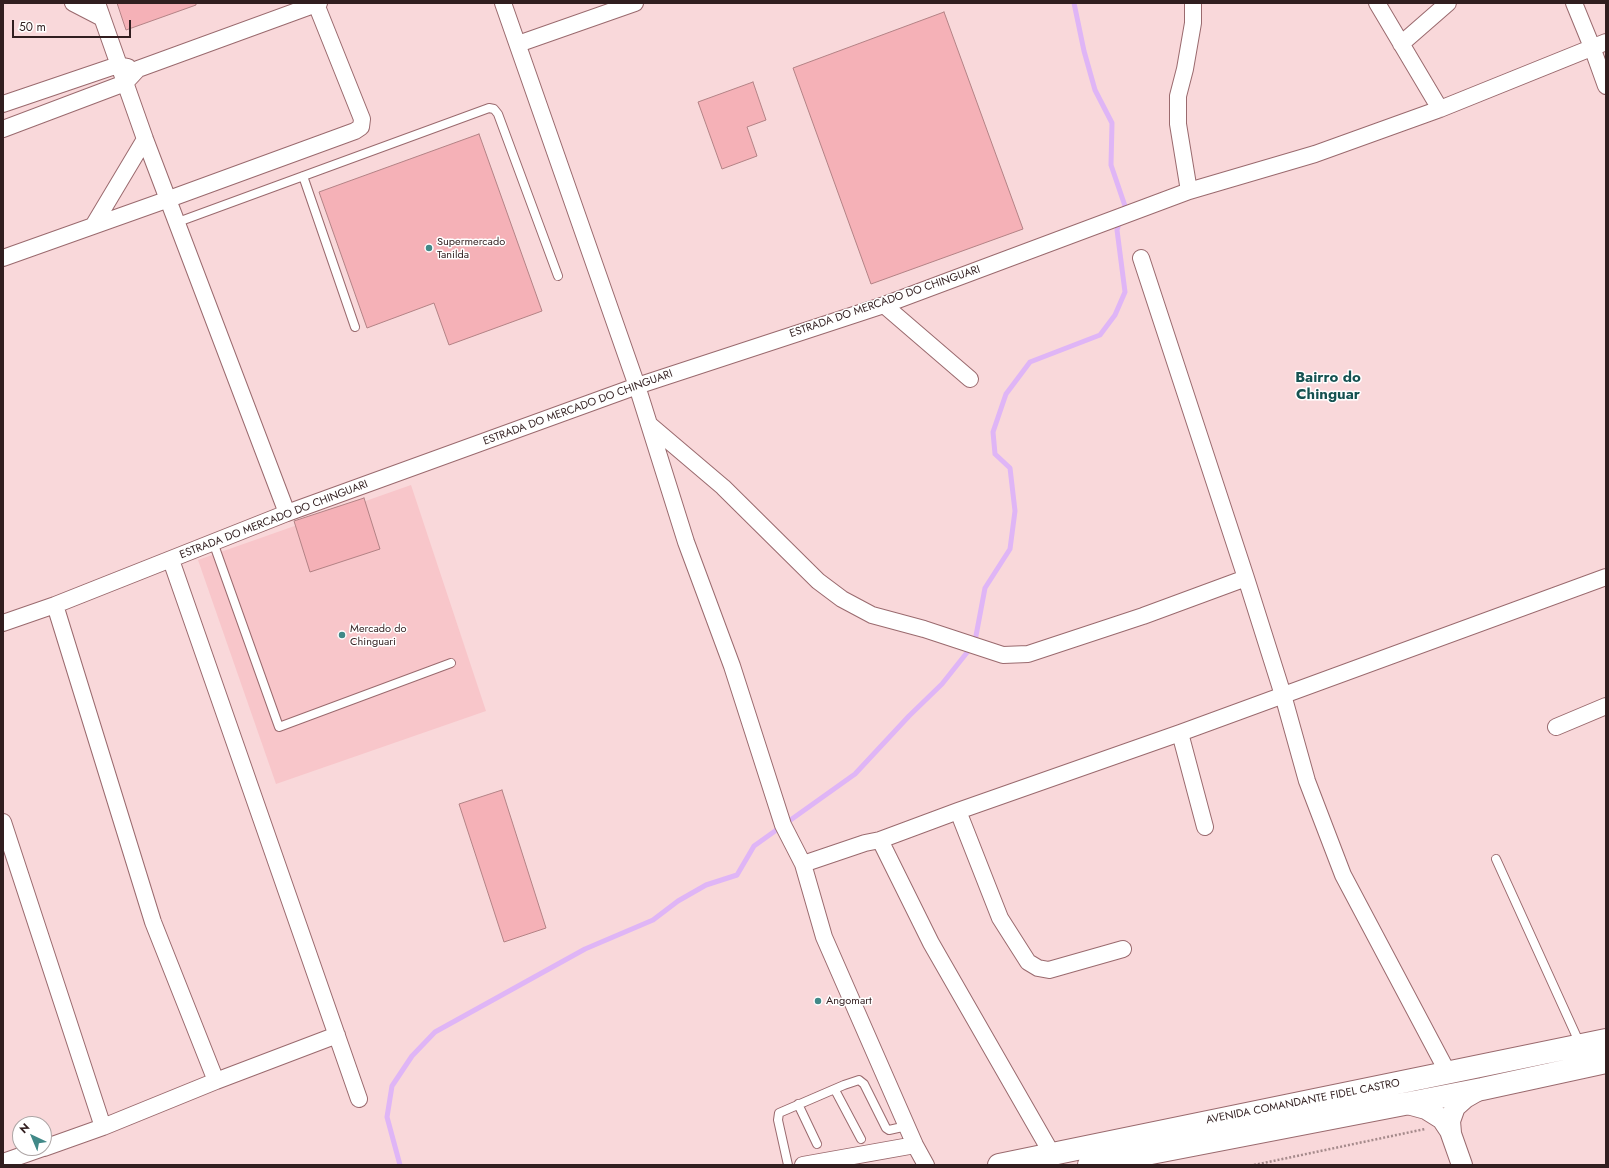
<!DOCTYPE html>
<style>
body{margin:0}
#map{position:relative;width:1609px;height:1168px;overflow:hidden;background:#f9d8da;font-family:Jost,sans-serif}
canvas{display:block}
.frame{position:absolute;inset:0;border:4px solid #311e1f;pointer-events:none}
.north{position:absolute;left:12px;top:1116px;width:40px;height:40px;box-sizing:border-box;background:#fff;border:1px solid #ada5a5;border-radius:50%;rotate:316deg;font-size:11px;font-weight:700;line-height:16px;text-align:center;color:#311e1f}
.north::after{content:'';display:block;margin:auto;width:14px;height:18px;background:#418988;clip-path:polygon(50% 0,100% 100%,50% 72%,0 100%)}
.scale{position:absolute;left:12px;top:20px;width:119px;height:18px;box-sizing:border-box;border:2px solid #311e1f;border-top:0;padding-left:5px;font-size:12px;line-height:14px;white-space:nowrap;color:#311e1f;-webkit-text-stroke:3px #fff;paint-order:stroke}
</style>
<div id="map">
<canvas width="1609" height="1168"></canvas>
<div class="frame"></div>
<div class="north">N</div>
<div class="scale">50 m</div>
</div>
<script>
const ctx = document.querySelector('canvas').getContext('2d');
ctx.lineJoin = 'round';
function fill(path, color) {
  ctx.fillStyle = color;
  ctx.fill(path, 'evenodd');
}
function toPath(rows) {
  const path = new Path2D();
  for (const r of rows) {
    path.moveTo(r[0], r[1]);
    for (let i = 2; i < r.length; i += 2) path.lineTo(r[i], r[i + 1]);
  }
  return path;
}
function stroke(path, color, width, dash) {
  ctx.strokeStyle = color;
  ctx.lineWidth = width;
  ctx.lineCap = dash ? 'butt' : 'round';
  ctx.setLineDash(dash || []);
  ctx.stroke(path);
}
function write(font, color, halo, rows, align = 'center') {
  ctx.font = font + ' Jost,sans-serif';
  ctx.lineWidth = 3;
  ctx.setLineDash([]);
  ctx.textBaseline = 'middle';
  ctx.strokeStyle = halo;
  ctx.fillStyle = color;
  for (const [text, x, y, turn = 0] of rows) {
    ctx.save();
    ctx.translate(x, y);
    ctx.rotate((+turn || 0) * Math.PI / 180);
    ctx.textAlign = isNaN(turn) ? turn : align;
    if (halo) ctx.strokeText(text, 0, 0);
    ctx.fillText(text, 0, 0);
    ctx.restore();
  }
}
fill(toPath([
 [411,485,486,711,276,784,198,560]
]), '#f8c6ca');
stroke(toPath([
 [1074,3,1084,51,1095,90,1112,123,1111,165,1125,206,1123,213],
 [400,1165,387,1117,392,1086,412,1056,435,1032,585,949,653,920,678,901,706,885,737,875,754,846,855,774,909,716,942,684,973,645,975,641,985,588,1010,549,1015,511,1010,468,995,454,993,432,1006,394,1030,362,1100,335,1115,315,1125,292,1117,230,1120,220]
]), '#dfb5f6', 5);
const building = toPath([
 [117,3,196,3,196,5,126,30,117,3],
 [944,12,1023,229,871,284,793,68,944,12],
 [753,82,766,120,747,127,757,156,722,169,698,102,753,82],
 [479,134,542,311,449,345,434,303,367,328,319,192,479,134],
 [364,498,380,549,310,572,294,521,364,498],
 [502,790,546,928,504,942,459,804,502,790]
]);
fill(building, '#f5b1b7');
stroke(building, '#b38285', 1);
const service = toPath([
 [303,176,355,327],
 [178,222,489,108,494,109,498,114,558,276],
 [213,542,279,727,451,663],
 [1496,859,1580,1044],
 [835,1090,861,1139],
 [798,1104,817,1144],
 [788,1165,778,1120,779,1113,844,1085,859,1080,864,1084,886,1128,889,1130,907,1126]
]);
const minor = toPath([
 [73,3,102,18],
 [97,3,145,139,287,513],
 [503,3,637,386,686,542,732,666,783,825,803,864,824,937,915,1145,926,1165],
 [1377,3,1440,109],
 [1574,3,1592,47,1606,86],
 [518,44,635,3],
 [1401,44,1448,3],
 [3,104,118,65,128,67],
 [3,129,125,83,138,69,319,3],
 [1189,191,1178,124,1178,96,1185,69,1193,23,1193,3],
 [93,226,145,139],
 [3,258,169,199,355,131,361,127,362,119,316,4],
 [1141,258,1246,578,1283,695,1307,781,1343,875,1448,1073],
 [884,305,970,379],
 [650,425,723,487,818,581,842,599,872,615,924,629,1003,655,1028,654,1143,616,1246,578],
 [171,560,359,1099],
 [55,605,153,922,216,1081],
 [3,623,55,605,287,513,637,386,884,305,1189,191,1315,154,1440,109,1606,42],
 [1556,727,1606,706],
 [1180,733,1205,827],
 [958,811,1000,918,1028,962,1038,968,1049,970,1123,949],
 [3,822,103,1127],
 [880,840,931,943,1052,1154],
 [803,864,865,843,880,840,958,811,1180,733,1606,577],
 [44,1148,103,1127,216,1081,337,1035],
 [3,1162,43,1148],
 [803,1165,915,1145]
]);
const tertiary = toPath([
 [1404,1103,1426,1109,1442,1119,1450,1131,1462,1165],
 [1451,1133,1450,1121,1455,1107,1465,1098,1479,1090]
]);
const motorway = toPath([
 [999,1165,1606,1040],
 [1089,1165,1482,1089,1606,1062]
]);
stroke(service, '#9a6a6e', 10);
stroke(minor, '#9a6a6e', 18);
stroke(tertiary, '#9a6a6e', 22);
stroke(motorway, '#9a6a6e', 24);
stroke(toPath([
 [1254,1165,1425,1129]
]), '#a58a8b', 2.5, [2, 2]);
stroke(service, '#fff', 8);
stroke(minor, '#fff', 16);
stroke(tertiary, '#fff', 20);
stroke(motorway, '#fff', 22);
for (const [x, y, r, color] of [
 [429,248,4,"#418988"],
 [342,635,4,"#418988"],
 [818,1001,4,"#418988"]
]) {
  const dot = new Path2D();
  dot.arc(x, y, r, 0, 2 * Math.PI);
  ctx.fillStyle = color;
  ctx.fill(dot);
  stroke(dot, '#fff', 1.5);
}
write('11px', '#311e1f', '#fff', [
 ["Supermercado",437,242],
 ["Tanilda",437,255],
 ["Mercado do",350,629],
 ["Chinguari",350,642],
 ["Angomart",826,1001]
], 'left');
write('11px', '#311e1f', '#fff', [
 ["ESTRADA DO MERCADO DO CHINGUARI",885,302,-19],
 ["ESTRADA DO MERCADO DO CHINGUARI",578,408,-20],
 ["ESTRADA DO MERCADO DO CHINGUARI",274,520,-21],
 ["AVENIDA COMANDANTE FIDEL CASTRO",1303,1102,-11]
]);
write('bold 15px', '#155251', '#fff', [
 ["Bairro do",1328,378],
 ["Chinguar",1328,395]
]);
</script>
